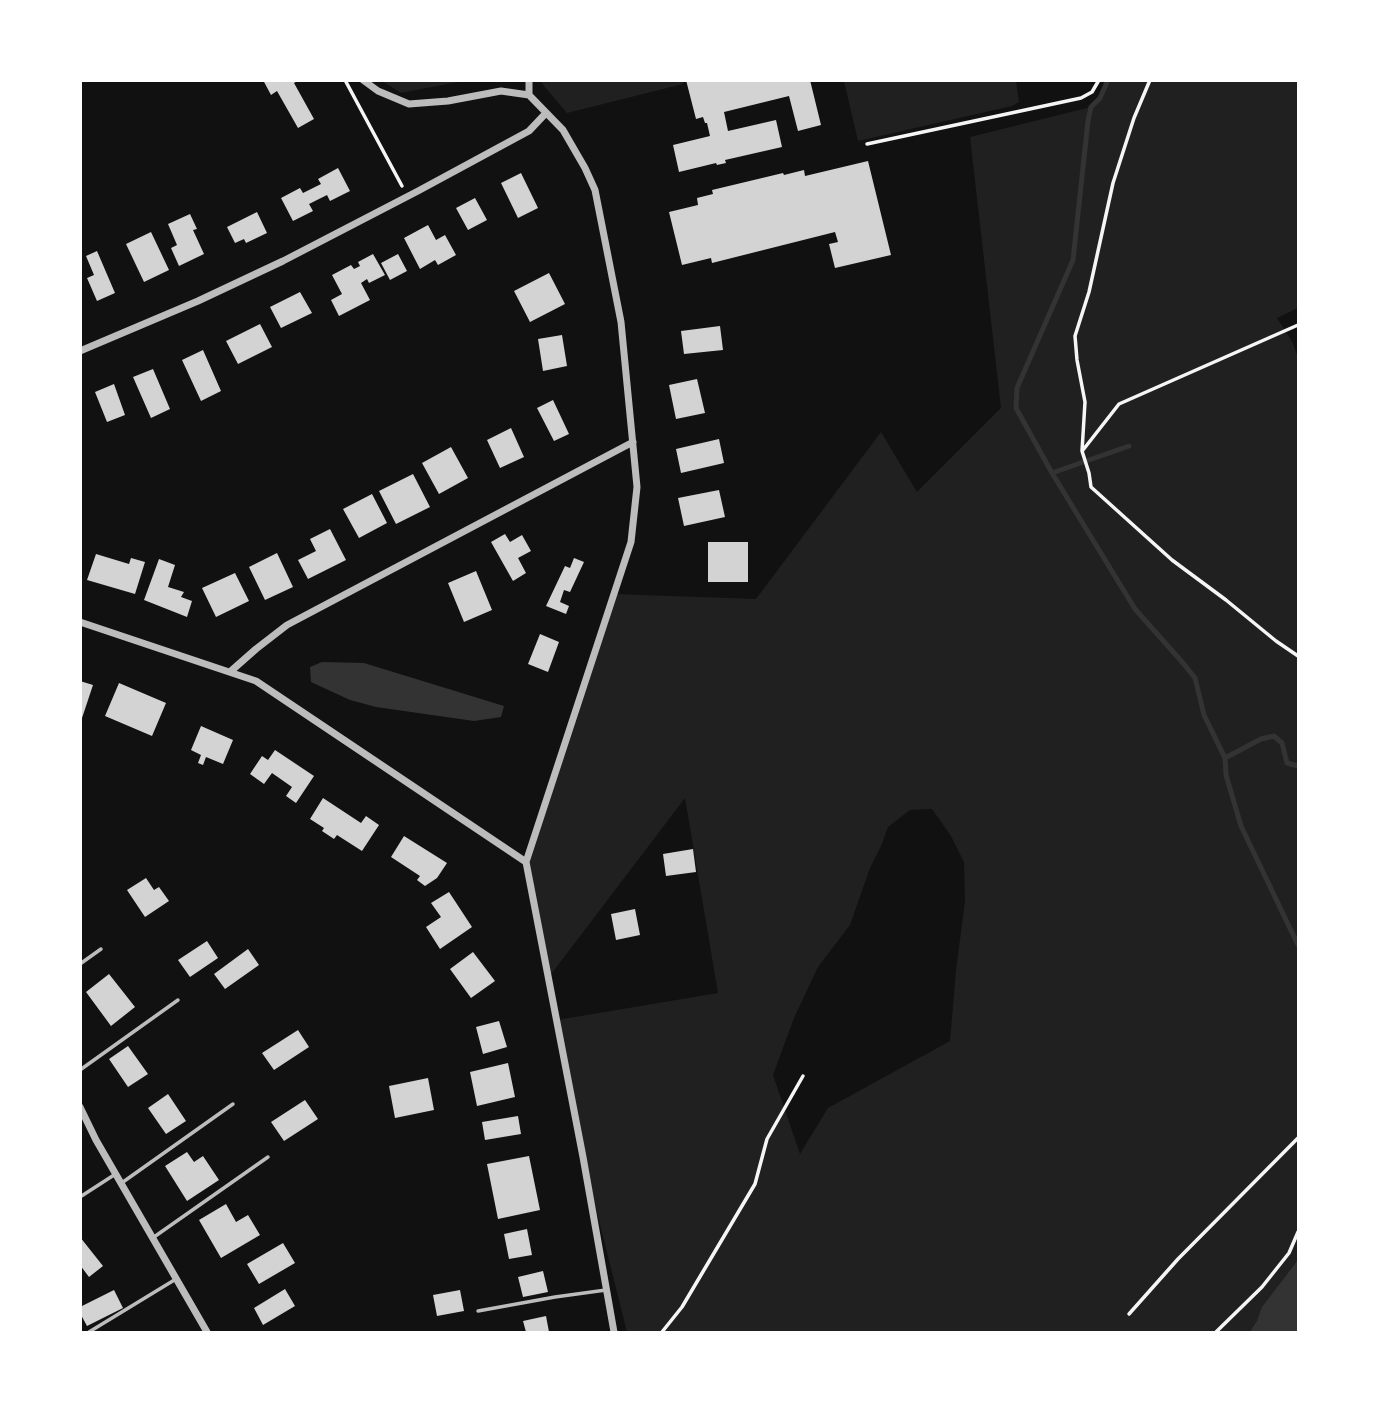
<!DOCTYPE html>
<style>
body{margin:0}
#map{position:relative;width:1379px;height:1413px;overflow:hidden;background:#111;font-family:Signika,sans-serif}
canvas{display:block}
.frame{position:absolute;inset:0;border:82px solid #fff;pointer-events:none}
</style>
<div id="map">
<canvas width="1379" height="1413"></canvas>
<div class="frame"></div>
</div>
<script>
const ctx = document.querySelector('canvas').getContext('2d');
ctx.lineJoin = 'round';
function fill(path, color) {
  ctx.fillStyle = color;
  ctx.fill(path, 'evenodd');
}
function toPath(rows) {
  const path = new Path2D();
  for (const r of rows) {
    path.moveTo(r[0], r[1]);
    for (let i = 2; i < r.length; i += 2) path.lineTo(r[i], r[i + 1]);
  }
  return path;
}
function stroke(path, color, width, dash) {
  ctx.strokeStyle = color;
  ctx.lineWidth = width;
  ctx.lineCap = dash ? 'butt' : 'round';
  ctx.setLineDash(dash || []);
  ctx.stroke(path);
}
fill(toPath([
 [682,80,683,84,567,113,540,81],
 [382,81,463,81,401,93],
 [844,81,1016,81,1019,102,1012,106,858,141],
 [1108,81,1298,81,1298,308,1277,318,1293,343,1298,358,1298,1332,627,1332,583,1157,557,1020,718,993,685,798,549,977,526,862,614,594,756,599,881,432,917,492,1001,408,970,137,1091,107,1096,103],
 [932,809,951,836,964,862,965,901,956,970,950,1041,828,1108,800,1154,773,1075,794,1018,818,967,850,925,870,868,881,846,888,827,910,810]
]), '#202020');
fill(toPath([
 [322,662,364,663,504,706,501,717,474,721,376,707,350,700,311,682,310,667],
 [1298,1260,1298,1332,1250,1332,1257,1321,1262,1307]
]), '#333');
stroke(toPath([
 [1108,80,1100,98,1091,107,1088,121,1073,260,1017,388,1016,408,1052,473,1135,609,1183,663,1195,678,1204,715,1225,758,1261,739,1274,736,1282,743,1287,763,1298,766],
 [1052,473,1129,446],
 [1225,758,1226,775,1241,826,1298,945]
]), '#333', 5);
fill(toPath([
 [263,80,299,80,294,83,314,119,298,128,277,91,271,95],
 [686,80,810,80,821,125,798,131,789,96,724,112,728,131,776,120,782,147,725,160,726,163,717,165,716,163,679,172,673,145,710,136,707,123,705,123,703,117,696,119],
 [868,161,891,255,835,268,829,244,838,242,835,232,712,263,711,258,682,265,669,212,698,205,697,198,713,194,712,190,783,173,784,175,804,170,805,176],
 [338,168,350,191,330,201,327,195,309,204,313,211,293,221,281,198,300,188,303,193,321,184,318,179],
 [521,173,538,208,518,218,501,183],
 [475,198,487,220,468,230,456,208],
 [257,212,267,233,246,243,244,239,235,243,227,227],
 [190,214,197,229,193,230,204,254,179,266,171,248,177,245,168,224],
 [428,225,436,240,445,235,456,255,438,265,435,260,420,269,404,238],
 [151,232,169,270,144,282,126,244],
 [97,251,115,293,97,301,87,278,94,275,86,256],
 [373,254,385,275,369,283,367,279,361,283,370,300,339,316,331,300,342,294,332,275,351,265,354,269,360,266,358,262],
 [398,254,407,271,390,280,381,263],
 [549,273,565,304,530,322,514,291],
 [300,292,312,313,281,328,270,307],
 [260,324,272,347,238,364,226,341],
 [720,326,723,350,684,354,681,331],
 [562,335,567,366,543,371,538,339],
 [203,350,221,391,201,401,182,360],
 [153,369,170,409,151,418,133,377],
 [697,379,705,413,676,419,669,385],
 [114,384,125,415,107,422,95,392],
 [553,400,569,434,554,441,537,408],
 [511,428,524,457,500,468,487,440],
 [719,439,724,463,681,473,676,449],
 [451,447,468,478,439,494,422,463],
 [413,474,430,507,396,524,379,491],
 [719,490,725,517,684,526,678,498],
 [372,494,387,523,359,538,343,509],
 [330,529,346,560,308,579,298,560,316,551,310,539],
 [505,534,510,542,522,535,531,551,518,558,526,573,513,581,491,542],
 [708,542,748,542,748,582,708,582],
 [277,553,293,587,265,600,249,567],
 [96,554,129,564,131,558,145,562,135,594,87,580],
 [574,558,584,562,570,592,564,590,560,602,569,606,566,614,546,606,565,566,570,568],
 [159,559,175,565,168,587,184,592,181,597,192,601,187,617,144,600],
 [476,571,492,610,464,622,448,583],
 [235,573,249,601,216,617,202,588],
 [540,634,559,642,548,672,528,664],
 [80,681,93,685,81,721,80,721],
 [119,683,166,703,152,736,105,716],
 [201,726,233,740,223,764,206,757,203,765,198,763,201,755,191,750],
 [275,750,314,776,296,803,286,796,292,787,272,773,264,784,250,774,262,756,268,760],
 [323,798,361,823,366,816,379,825,362,851,337,835,334,839,322,831,324,828,310,819],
 [404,836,447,863,437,878,425,886,417,880,420,876,391,857],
 [693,849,696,872,666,876,663,854],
 [146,878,154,890,159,887,169,901,145,917,127,890],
 [449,892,472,927,440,949,426,927,441,917,431,903],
 [635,909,640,935,616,940,611,914],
 [207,941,218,958,190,977,178,960],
 [248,949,259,965,225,989,214,974],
 [473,952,495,981,471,998,450,969],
 [109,974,135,1007,111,1026,86,992],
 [499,1021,507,1047,483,1054,476,1027],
 [298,1030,309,1047,274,1070,262,1053],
 [128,1046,148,1074,128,1087,109,1059],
 [508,1063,515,1097,477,1106,470,1072],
 [428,1078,434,1110,395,1118,389,1086],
 [168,1094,186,1121,166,1134,148,1108],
 [305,1100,318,1119,284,1141,271,1122],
 [518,1116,521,1134,485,1140,482,1122],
 [187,1152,194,1162,203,1156,219,1180,187,1201,165,1166],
 [529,1156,540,1210,498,1219,487,1164],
 [226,1204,236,1222,248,1215,260,1235,221,1258,199,1220],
 [527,1229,532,1255,509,1259,504,1234],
 [80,1237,103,1266,89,1277,80,1265],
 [283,1243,295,1263,259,1284,247,1264],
 [543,1271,548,1292,523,1297,518,1277],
 [285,1289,295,1306,263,1325,254,1308],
 [114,1290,123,1308,87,1326,80,1313,80,1307],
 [460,1290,464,1311,437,1316,433,1295],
 [546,1316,549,1332,526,1332,523,1321]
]), '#d3d3d3');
stroke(toPath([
 [345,80,402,186],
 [1150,80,1134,118,1113,183,1089,292,1075,336,1077,360,1085,402,1082,451,1089,473,1091,487,1172,560,1226,600,1276,641,1298,656],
 [867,144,1081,98,1092,92,1099,80],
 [1083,450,1119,404,1298,325],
 [1129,1314,1178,1259,1298,1138],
 [662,1332,682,1307,755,1184,767,1139,803,1076],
 [1216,1332,1262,1287,1289,1253,1298,1232]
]), '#f5f5f5', 3.5);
stroke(toPath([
 [80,964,101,949],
 [80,1070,178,1000],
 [123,1182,233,1104],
 [80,1197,114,1175],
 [154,1237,268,1157],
 [478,1311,555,1297,606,1290],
 [89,1332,176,1279]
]), '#bcbcbc', 3.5);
stroke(toPath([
 [363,80,378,91,409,104,448,101,501,91,529,95],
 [529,95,563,130,585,168,595,190,621,322,637,487,631,542,526,862,583,1157,614,1332],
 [529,95,529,80],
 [80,351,198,301,283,261,418,191,529,131,546,113],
 [80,622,256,681,526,862],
 [231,671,256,649,287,625,633,442],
 [80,1107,96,1140,207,1332]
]), '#bcbcbc', 7);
</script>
